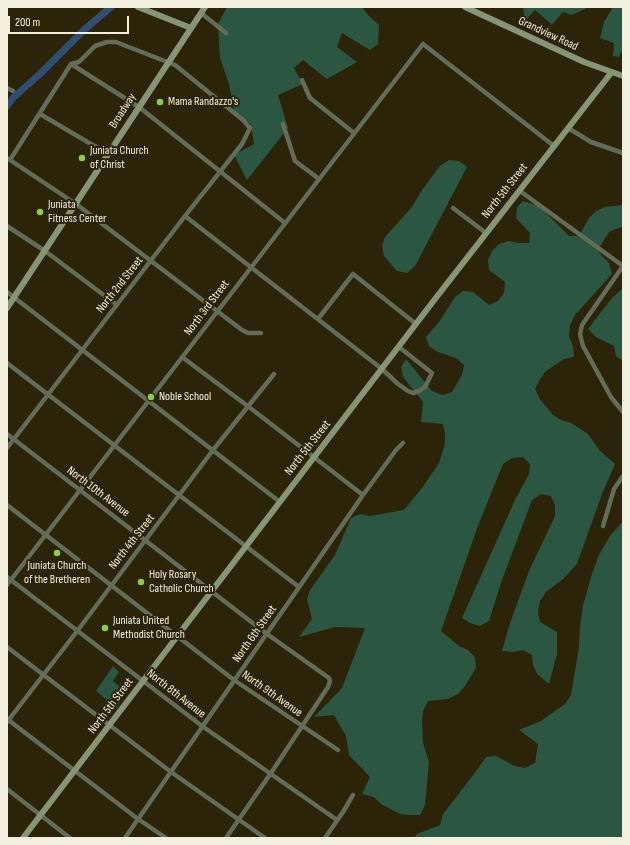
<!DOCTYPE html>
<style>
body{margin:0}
#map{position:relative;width:630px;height:845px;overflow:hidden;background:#2b2409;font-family:"Sofia Sans Condensed",sans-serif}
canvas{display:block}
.frame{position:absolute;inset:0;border:8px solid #f3efdf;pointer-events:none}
.scale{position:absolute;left:8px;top:16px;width:121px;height:18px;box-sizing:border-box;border:2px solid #f3efdf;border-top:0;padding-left:5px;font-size:12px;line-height:14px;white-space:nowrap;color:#f3efdf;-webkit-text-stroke:3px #2b2409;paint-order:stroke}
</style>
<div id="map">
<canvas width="630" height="845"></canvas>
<div class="frame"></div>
<div class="scale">200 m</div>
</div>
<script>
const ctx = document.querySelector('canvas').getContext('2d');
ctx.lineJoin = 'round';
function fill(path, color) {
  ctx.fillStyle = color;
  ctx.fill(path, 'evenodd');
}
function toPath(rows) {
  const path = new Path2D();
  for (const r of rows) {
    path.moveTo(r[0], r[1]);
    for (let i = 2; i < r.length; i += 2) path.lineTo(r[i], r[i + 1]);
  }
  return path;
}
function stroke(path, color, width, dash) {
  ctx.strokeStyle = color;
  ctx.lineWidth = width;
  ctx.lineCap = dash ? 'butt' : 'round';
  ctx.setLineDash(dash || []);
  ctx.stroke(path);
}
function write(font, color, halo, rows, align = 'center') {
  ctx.font = font + ' "Sofia Sans Condensed",sans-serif';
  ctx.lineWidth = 4;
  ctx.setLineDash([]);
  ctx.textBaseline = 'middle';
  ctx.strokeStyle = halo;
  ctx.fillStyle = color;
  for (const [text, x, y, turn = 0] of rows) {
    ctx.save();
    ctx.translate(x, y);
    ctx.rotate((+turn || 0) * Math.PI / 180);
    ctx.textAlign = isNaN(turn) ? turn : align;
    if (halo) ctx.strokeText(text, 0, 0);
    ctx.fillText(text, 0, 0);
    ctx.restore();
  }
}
fill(toPath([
 [227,7,362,7,368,15,379,25,378,44,370,50,342,33,337,47,357,62,327,79,303,60,294,68,303,84,278,95,288,128,247,180,234,155,254,144,251,124,235,116,229,84,220,58,218,24],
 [523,7,589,7,572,15,563,12,552,25,535,10,525,21],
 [613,7,623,7,623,48,619,57,613,56,614,43,600,38,604,22],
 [449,160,459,161,467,167,415,266,407,273,397,271,384,256,382,246,385,237,412,207,422,190,440,166],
 [523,201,539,206,569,236,579,236,589,218,596,211,605,207,623,205,623,227,618,228,609,232,598,250,602,256,609,263,612,274,575,315,570,325,569,336,573,346,574,357,564,359,546,371,540,379,535,389,540,399,553,415,561,420,571,423,588,434,600,451,615,464,602,494,577,564,563,579,546,592,540,601,538,612,540,622,557,632,557,654,549,684,537,674,533,665,532,655,523,650,513,652,502,651,510,623,529,571,555,516,555,505,551,496,541,494,532,500,502,580,489,621,480,626,470,623,462,618,515,500,529,474,530,464,523,457,512,458,503,464,479,523,441,631,459,646,468,650,475,657,476,668,465,686,458,694,448,699,428,701,423,711,422,721,423,743,429,762,425,805,420,815,409,815,400,814,381,804,374,797,362,794,370,777,349,755,346,736,334,715,314,717,342,688,365,628,335,627,299,637,312,619,307,599,310,590,335,555,351,518,360,514,370,516,404,510,422,488,439,463,445,444,445,434,443,424,421,422,423,402,403,377,401,367,406,359,432,391,442,395,452,392,462,375,464,365,456,358,438,352,429,346,426,337,439,322,455,297,463,291,473,292,489,305,498,301,504,293,505,282,489,270,488,260,492,251,499,244,509,241,519,243,529,243,530,233,516,218,517,207],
 [623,288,623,361,616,356,614,346,596,337,588,329,611,299],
 [623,521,623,838,414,838,417,834,440,825,443,814,474,774,486,757,496,756,515,766,525,768,535,763,538,744,519,730,541,721,565,704,571,695,579,647,580,626,583,605,592,574,599,555,610,536],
 [113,666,119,672,113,681,125,691,117,708,96,691]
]), '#2b5642');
stroke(toPath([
 [7,106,13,98,41,73,85,29,111,7]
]), '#304e73', 7);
stroke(toPath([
 [201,13,226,33],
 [71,64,139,107,285,223],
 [302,80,310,98,354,133],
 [7,88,13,91],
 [40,114,108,154],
 [283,124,295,161,319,179],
 [568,128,591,142,623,153],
 [7,158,76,204,242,330,248,333,261,333],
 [10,160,71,64],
 [520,191,623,266],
 [453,208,486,233],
 [185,216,382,369,398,384,408,391,413,393,419,391,425,387,432,373,399,347],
 [7,226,45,251,117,305],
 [623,266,582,325,580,334,583,346,611,397,623,412],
 [7,292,280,502],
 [318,319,353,274,416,324],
 [182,357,249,407,363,495],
 [7,363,299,587],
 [7,434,267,634,329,678,330,681,328,687,271,773,226,838],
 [7,448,185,216,242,144,250,128,243,120,175,65,116,42,107,42,95,46,79,62,71,64],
 [7,505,234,680,338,750],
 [603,526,614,489,623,476],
 [7,577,202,726,337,820],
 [7,585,423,44,554,146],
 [7,647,171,772,265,838],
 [7,719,138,819,166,838],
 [7,722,78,630,213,450,274,374],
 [7,789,70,838],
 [125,838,363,495,396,450,403,443],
 [325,838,343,812,353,795]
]), '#636c58', 4.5);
stroke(toPath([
 [138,7,191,28],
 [465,7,584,62,623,76],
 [7,308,205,7],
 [23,838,435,299,611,73]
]), '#869575', 6);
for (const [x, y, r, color] of [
 [160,102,4,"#8cce45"],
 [82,158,4,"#8cce45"],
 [40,212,4,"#8cce45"],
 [151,397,4,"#8cce45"],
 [57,553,4,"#8cce45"],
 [141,582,4,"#8cce45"],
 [105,628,4,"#8cce45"]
]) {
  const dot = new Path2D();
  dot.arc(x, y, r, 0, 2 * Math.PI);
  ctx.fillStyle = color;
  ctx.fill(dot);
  stroke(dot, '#2b2409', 1.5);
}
write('12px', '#f3efdf', '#2b2409', [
 ["Grandview Road",548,34,25],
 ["Broadway",123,111,-57],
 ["North 5th Street",505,191,-52],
 ["North 2nd Street",120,285,-52],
 ["North 3rd Street",207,308,-53],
 ["North 5th Street",308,448,-52],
 ["North 10th Avenue",98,492,37],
 ["North 4th Street",132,542,-52],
 ["North 6th Street",255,634,-55],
 ["North 8th Avenue",176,694,38],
 ["North 9th Avenue",272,694,35],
 ["North 5th Street",111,706,-53]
]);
write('12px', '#f3efdf', '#2b2409', [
 ["Mama Randazzo's",168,102],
 ["Juniata Church",90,151],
 ["of Christ",90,165],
 ["Juniata",48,205],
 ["Fitness Center",48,219],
 ["Noble School",159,397],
 ["Juniata Church",57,566,"center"],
 ["of the Bretheren",57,580,"center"],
 ["Holy Rosary",149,575],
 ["Catholic Church",149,589],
 ["Juniata United",113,621],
 ["Methodist Church",113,635]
], 'left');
</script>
